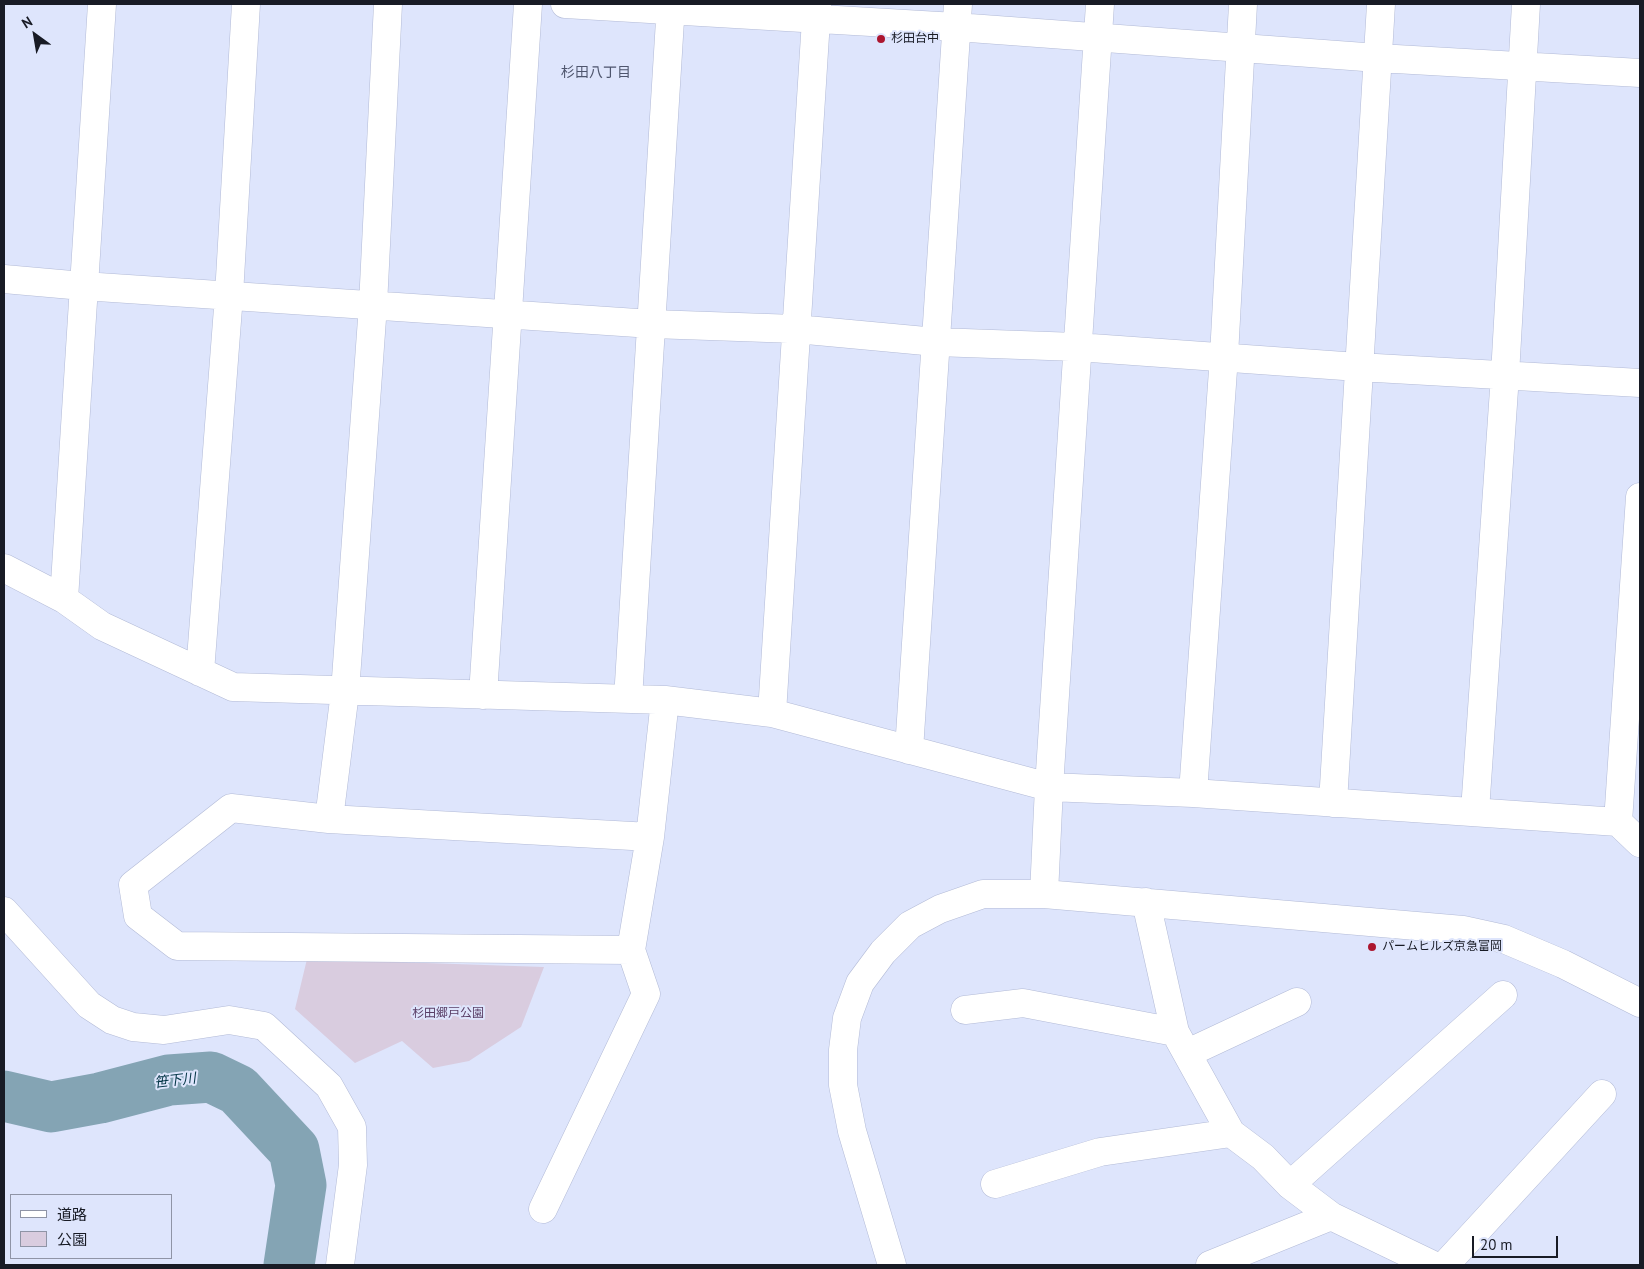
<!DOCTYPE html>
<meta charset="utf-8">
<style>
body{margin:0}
#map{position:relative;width:1644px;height:1269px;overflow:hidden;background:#dee5fc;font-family:"PT Sans","Noto Sans JP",sans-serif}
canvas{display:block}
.frame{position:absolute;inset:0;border:5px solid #181b25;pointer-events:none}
.legend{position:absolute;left:10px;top:1194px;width:162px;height:65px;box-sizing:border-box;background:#dee5fc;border:1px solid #8f94a6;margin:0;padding:6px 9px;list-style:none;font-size:15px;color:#181b25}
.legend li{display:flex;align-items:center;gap:10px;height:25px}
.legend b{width:25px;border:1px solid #8f94a6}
.north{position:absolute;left:10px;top:10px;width:50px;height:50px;-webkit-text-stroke:4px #dee5fc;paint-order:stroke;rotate:328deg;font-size:14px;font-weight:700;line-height:20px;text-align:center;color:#181b25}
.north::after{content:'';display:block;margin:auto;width:18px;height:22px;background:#181b25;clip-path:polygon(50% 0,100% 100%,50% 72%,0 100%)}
.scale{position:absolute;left:1472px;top:1236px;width:86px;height:22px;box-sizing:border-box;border:2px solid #181b25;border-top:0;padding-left:6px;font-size:15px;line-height:18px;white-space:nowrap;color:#181b25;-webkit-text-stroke:4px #dee5fc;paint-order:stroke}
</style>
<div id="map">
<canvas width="1644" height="1269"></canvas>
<div class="frame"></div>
<ul class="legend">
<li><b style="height:6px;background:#fff"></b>道路</li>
<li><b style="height:14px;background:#d9ccdf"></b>公園</li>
</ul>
<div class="north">N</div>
<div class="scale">20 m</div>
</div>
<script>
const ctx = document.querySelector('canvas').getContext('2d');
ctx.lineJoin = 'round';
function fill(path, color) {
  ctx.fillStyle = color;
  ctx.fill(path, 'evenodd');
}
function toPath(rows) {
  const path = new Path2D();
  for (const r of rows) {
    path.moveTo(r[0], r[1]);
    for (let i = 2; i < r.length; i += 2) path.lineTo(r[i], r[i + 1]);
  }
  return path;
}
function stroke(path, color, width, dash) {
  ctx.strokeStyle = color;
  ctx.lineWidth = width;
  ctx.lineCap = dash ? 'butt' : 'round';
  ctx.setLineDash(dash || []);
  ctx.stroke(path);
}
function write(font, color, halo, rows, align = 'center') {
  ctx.font = font + ' "PT Sans","Noto Sans JP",sans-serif';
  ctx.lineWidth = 4;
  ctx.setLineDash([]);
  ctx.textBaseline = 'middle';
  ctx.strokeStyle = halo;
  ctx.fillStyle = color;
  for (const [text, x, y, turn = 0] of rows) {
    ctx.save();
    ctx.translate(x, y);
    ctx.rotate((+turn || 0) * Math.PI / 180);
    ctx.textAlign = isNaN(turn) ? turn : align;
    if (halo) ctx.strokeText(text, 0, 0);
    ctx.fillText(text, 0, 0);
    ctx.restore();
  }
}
fill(toPath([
 [307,959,544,967,521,1027,469,1061,433,1068,402,1041,355,1063,295,1009]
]), '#d9ccdf');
stroke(toPath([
 [4,1096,51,1107,100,1098,169,1080,211,1077,238,1090,294,1150,301,1185,289,1265]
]), '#84a4b4', 51);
const minor = toPath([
 [565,4,956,27,1378,58,1640,73],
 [4,279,83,286,652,324,796,329,936,342,1077,347,1358,367,1640,383],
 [4,568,64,599,102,626,233,687,665,700,772,713,1049,787,1193,793,1618,822,1640,843],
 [64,599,102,4],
 [200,672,229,295,246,4],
 [483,695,528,4],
 [628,699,671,4],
 [772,713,817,4],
 [909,750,958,4],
 [1193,793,1224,356,1243,4],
 [1333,803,1381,4],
 [1475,811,1505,375,1526,4],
 [329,819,345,692,373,305,388,4],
 [1618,822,1640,497],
 [1044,894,1049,787,1100,4],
 [1146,902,1175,1032,1231,1133,1263,1157,1290,1185,1331,1216,1433,1265],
 [4,911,89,1005,112,1020,133,1027,164,1030,229,1020,264,1026,329,1086,352,1127,353,1165,340,1265],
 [631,950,177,946,138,916,133,885,231,808,329,819,650,837],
 [965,1010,1023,1003,1175,1032],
 [1188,1053,1297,1002],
 [995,1184,1100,1152,1231,1133],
 [1290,1185,1503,995],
 [543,1209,646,994,631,950,650,837,665,700],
 [892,1265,852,1131,843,1085,843,1050,847,1018,860,983,883,952,910,925,940,909,983,894,1044,894,1463,930,1504,939,1563,964,1640,1003],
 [1210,1265,1331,1216],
 [1445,1265,1602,1094]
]);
stroke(minor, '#b2bad6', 29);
stroke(minor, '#fff', 28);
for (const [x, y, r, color] of [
 [881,39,5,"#ac162f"],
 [1372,947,5,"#ac162f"]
]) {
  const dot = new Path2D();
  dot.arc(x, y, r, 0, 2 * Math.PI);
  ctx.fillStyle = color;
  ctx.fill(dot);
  stroke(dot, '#dee5fc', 2);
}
write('12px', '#181b25', '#dee5fc', [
 ["杉田台中",891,39],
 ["パームヒルズ京急富岡",1382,947]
], 'left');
write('12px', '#583c64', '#dee5fc', [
 ["杉田郷戸公園",448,1014]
]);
write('14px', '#4e556d', '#dee5fc', [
 ["杉田八丁目",596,73]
]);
write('italic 14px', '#033546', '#dee5fc', [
 ["笹下川",175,1081,-7]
]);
</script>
